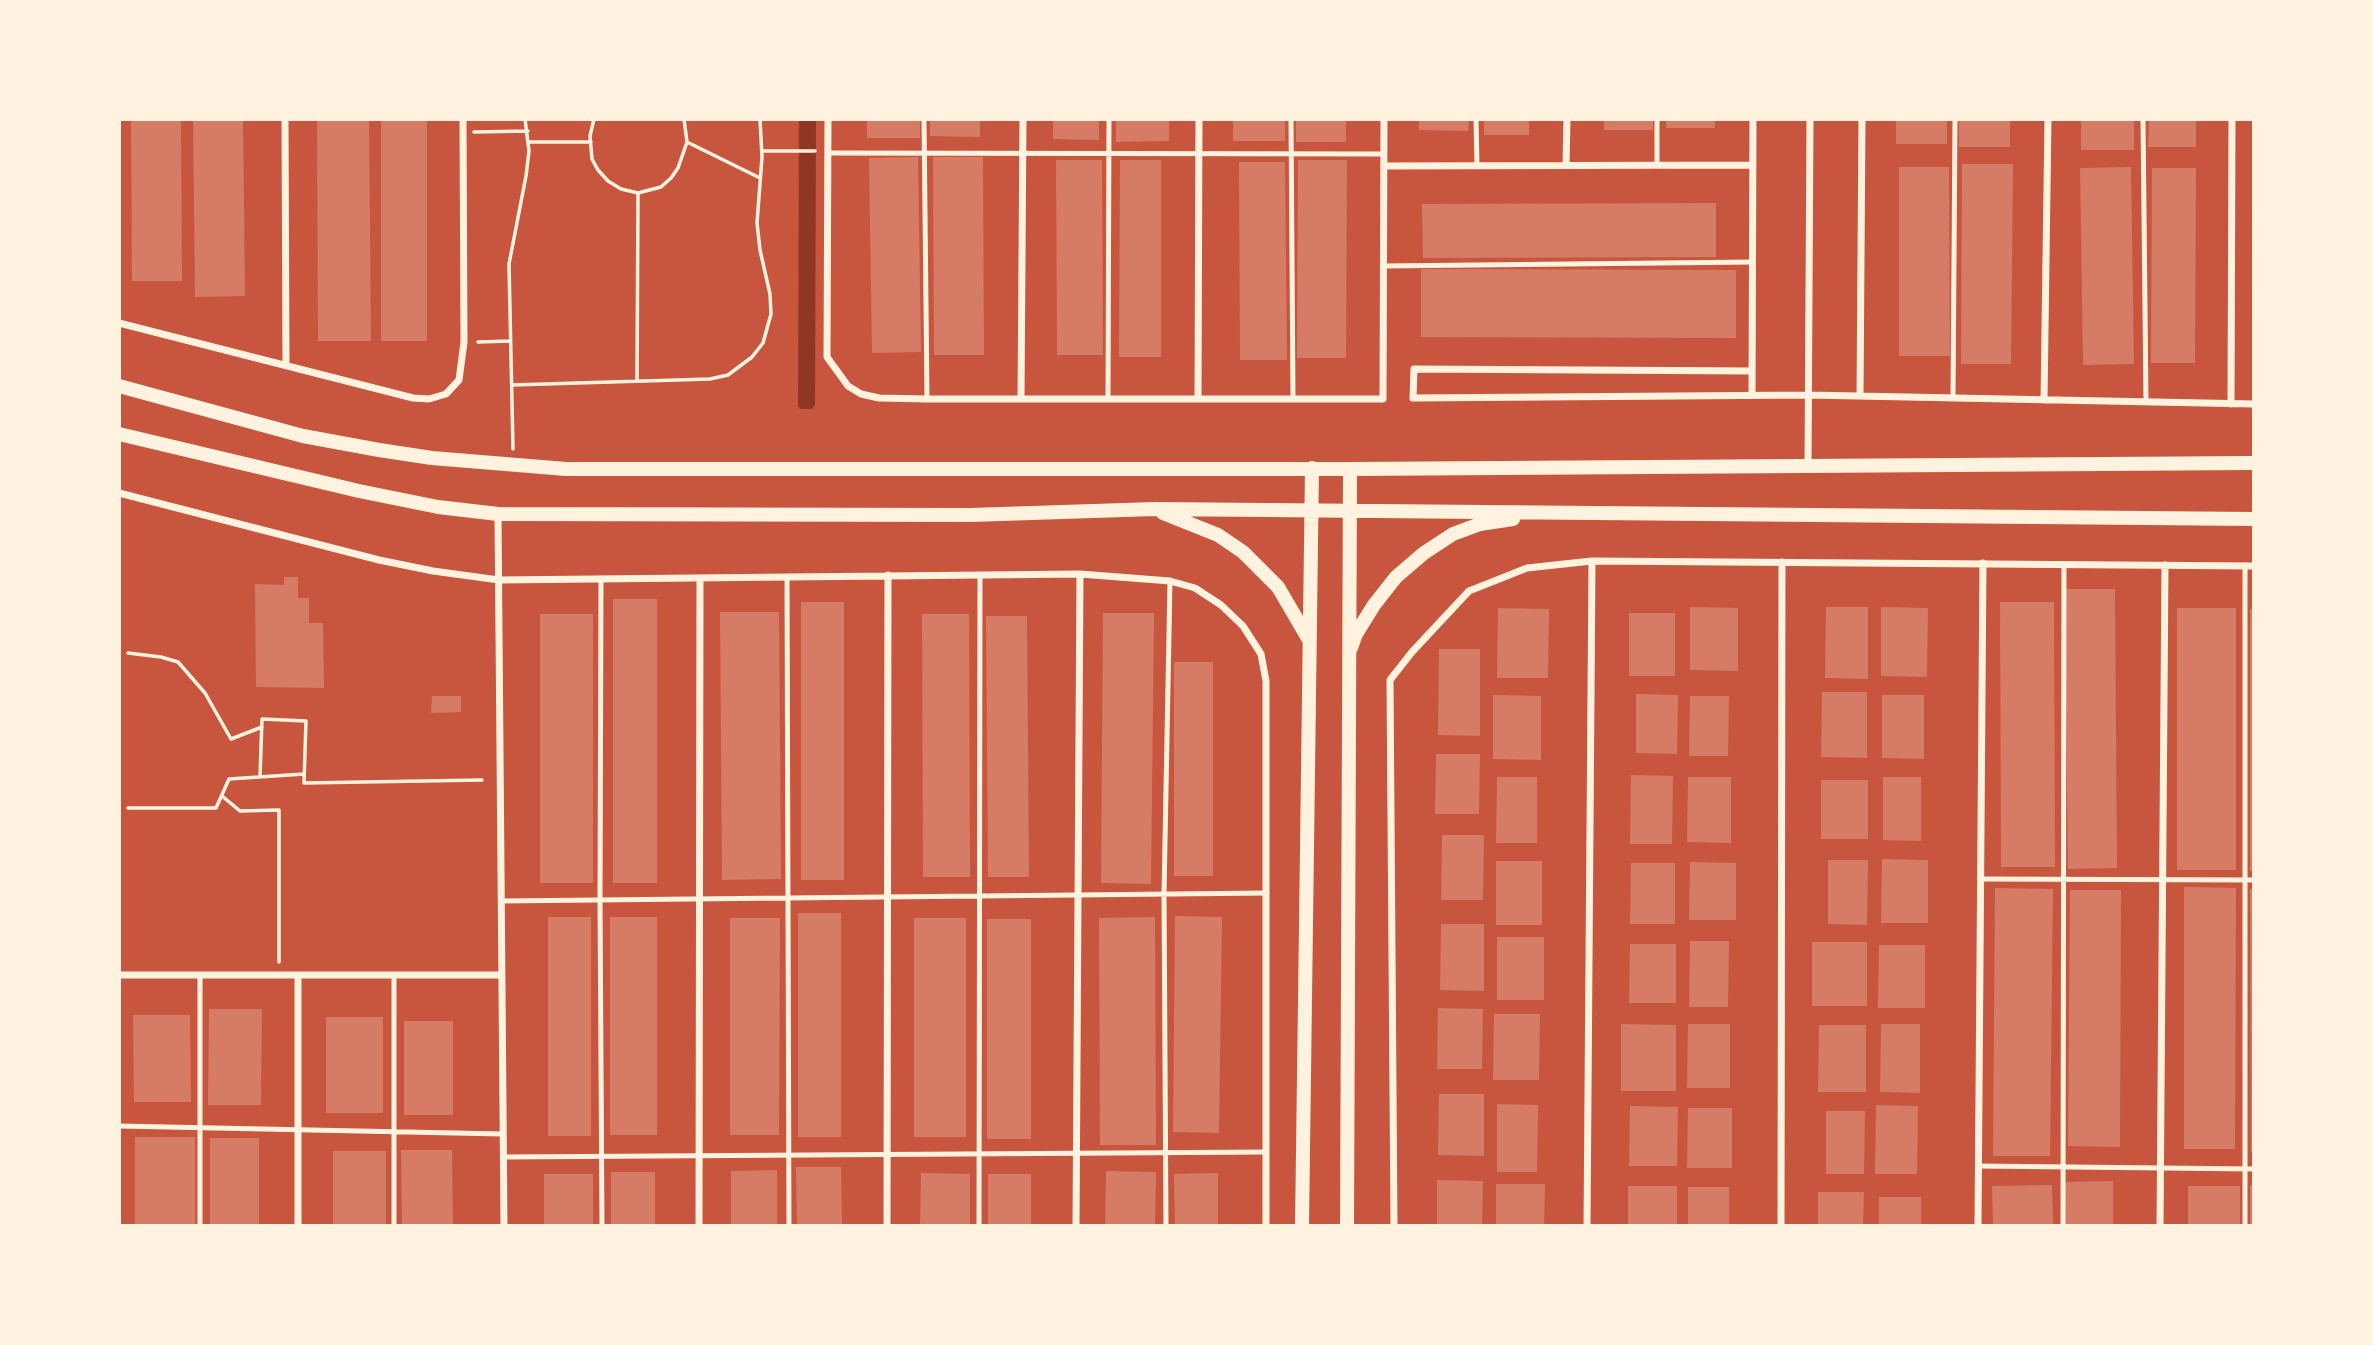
<!DOCTYPE html>
<style>
body{margin:0}
#map{position:relative;width:2373px;height:1345px;overflow:hidden;background:#c8553d;font-family:Ubuntu,sans-serif}
canvas{display:block}
.frame{position:absolute;inset:0;border:121px solid #fff3e0;pointer-events:none}
</style>
<div id="map">
<canvas width="2373" height="1345"></canvas>
<div class="frame"></div>
</div>
<script>
const ctx = document.querySelector('canvas').getContext('2d');
ctx.lineJoin = 'round';
function fill(path, color) {
  ctx.fillStyle = color;
  ctx.fill(path, 'evenodd');
}
function toPath(rows) {
  const path = new Path2D();
  for (const r of rows) {
    path.moveTo(r[0], r[1]);
    for (let i = 2; i < r.length; i += 2) path.lineTo(r[i], r[i + 1]);
  }
  return path;
}
function stroke(path, color, width, dash) {
  ctx.strokeStyle = color;
  ctx.lineWidth = width;
  ctx.lineCap = dash ? 'butt' : 'round';
  ctx.setLineDash(dash || []);
  ctx.stroke(path);
}
fill(toPath([
 [799,119,816,119,815,405,812,409,800,409,798,406]
]), '#8f3625');
fill(toPath([
 [131,119,181,119,182,281,132,281],
 [193,119,243,119,245,296,195,297],
 [317,119,369,119,371,341,318,341],
 [381,119,427,119,427,341,381,341],
 [867,119,920,119,920,138,867,138],
 [930,119,980,119,980,137,930,136],
 [1053,119,1099,119,1099,140,1053,139],
 [1116,119,1169,119,1169,141,1116,142],
 [1233,119,1285,119,1285,141,1233,141],
 [1296,119,1346,119,1346,142,1296,142],
 [1419,119,1469,119,1468,131,1419,130],
 [1484,119,1529,119,1529,135,1484,135],
 [1604,119,1653,119,1653,130,1604,130],
 [1666,119,1715,119,1715,128,1666,128],
 [1896,119,1947,119,1947,144,1896,144],
 [1959,119,2010,119,2010,147,1959,147],
 [2081,119,2134,119,2134,150,2081,150],
 [2149,119,2196,119,2196,147,2148,147],
 [918,157,921,352,872,353,869,158],
 [933,157,983,157,984,355,934,355],
 [1056,160,1102,160,1103,355,1057,355],
 [1120,160,1161,160,1161,357,1119,357],
 [1298,160,1347,160,1346,358,1297,358],
 [1239,162,1285,162,1287,360,1240,360],
 [1962,164,2013,164,2011,364,1961,364],
 [1899,167,1949,167,1950,356,1899,356],
 [2131,167,2134,364,2083,365,2080,168],
 [2152,168,2196,168,2195,363,2151,363],
 [1716,203,1716,257,1423,258,1422,204],
 [1421,269,1736,270,1736,338,1421,337],
 [284,577,298,577,298,598,309,598,309,623,323,623,324,688,256,687,255,584,284,585],
 [2065,589,2115,589,2117,868,2068,869],
 [613,599,657,599,657,883,613,883],
 [801,602,844,602,844,880,801,880],
 [2000,602,2054,602,2055,867,2001,867],
 [1690,607,1738,608,1738,671,1690,670],
 [1826,607,1868,607,1868,679,1825,678],
 [1881,607,1928,608,1927,677,1881,676],
 [1498,608,1549,609,1548,678,1497,678],
 [2177,608,2236,608,2236,870,2177,870],
 [2250,609,2254,609,2254,871,2250,871],
 [720,612,779,612,781,879,722,880],
 [1103,613,1154,613,1151,884,1101,883],
 [1629,613,1675,613,1675,676,1629,676],
 [540,614,593,614,593,883,540,883],
 [922,614,969,614,970,877,923,877],
 [986,616,1027,616,1029,877,988,877],
 [1439,649,1480,649,1480,736,1438,735],
 [1174,662,1213,662,1213,876,1174,876],
 [1822,692,1867,692,1867,758,1821,757],
 [1636,694,1678,695,1677,754,1636,753],
 [1493,695,1541,696,1541,760,1493,759],
 [1882,695,1924,695,1924,759,1882,758],
 [432,696,461,696,461,712,431,713],
 [1690,696,1729,696,1728,756,1689,756],
 [1436,754,1480,754,1479,814,1435,814],
 [1631,775,1673,776,1672,844,1630,844],
 [1497,777,1537,777,1537,843,1496,843],
 [1688,777,1731,777,1731,843,1687,842],
 [1883,777,1921,777,1921,841,1883,840],
 [1821,780,1868,780,1868,839,1821,839],
 [1442,835,1484,835,1483,900,1441,900],
 [1882,859,1928,860,1928,923,1881,923],
 [1828,860,1868,860,1867,925,1828,924],
 [1496,861,1542,861,1542,925,1496,925],
 [1690,862,1736,863,1736,920,1689,920],
 [1631,863,1675,863,1675,924,1630,924],
 [2184,887,2236,888,2235,1149,2184,1149],
 [1995,888,2053,889,2050,1156,1993,1156],
 [2250,889,2254,889,2254,1152,2251,1152],
 [2070,890,2121,890,2120,1147,2068,1146],
 [798,913,841,913,841,1137,798,1137],
 [1175,916,1222,917,1219,1133,1173,1132],
 [548,917,591,917,591,1136,548,1136],
 [610,917,657,917,657,1135,610,1135],
 [1155,917,1156,1145,1100,1145,1099,918],
 [730,918,780,918,779,1135,730,1135],
 [914,918,966,918,966,1137,914,1137],
 [987,919,1031,919,1031,1139,987,1139],
 [1441,924,1484,924,1484,991,1440,990],
 [1497,937,1544,937,1544,1000,1497,1000],
 [1690,941,1729,941,1728,1007,1689,1007],
 [1812,942,1867,942,1867,1006,1812,1006],
 [1630,944,1676,944,1676,1003,1629,1003],
 [1879,945,1925,945,1925,1008,1878,1008],
 [1438,1008,1483,1009,1482,1069,1437,1069],
 [209,1009,262,1009,261,1105,208,1105],
 [1494,1014,1540,1014,1539,1080,1493,1080],
 [133,1015,190,1015,191,1102,134,1102],
 [326,1017,383,1017,383,1113,326,1113],
 [404,1021,453,1021,453,1115,404,1115],
 [1621,1024,1676,1025,1676,1091,1621,1091],
 [1688,1024,1730,1024,1730,1088,1687,1088],
 [1881,1024,1920,1024,1920,1093,1880,1092],
 [1819,1025,1866,1025,1866,1092,1818,1092],
 [1439,1094,1484,1094,1484,1156,1438,1155],
 [1497,1104,1538,1105,1537,1172,1497,1172],
 [1876,1105,1918,1106,1917,1174,1875,1174],
 [1630,1106,1678,1107,1677,1166,1629,1166],
 [1688,1108,1732,1108,1732,1168,1687,1168],
 [1826,1111,1865,1111,1864,1174,1826,1174],
 [135,1137,195,1137,195,1226,135,1226],
 [210,1138,259,1138,259,1226,210,1226],
 [401,1150,452,1150,453,1226,402,1226],
 [333,1151,386,1151,386,1226,333,1226],
 [796,1167,841,1167,842,1226,797,1226],
 [777,1170,777,1226,731,1226,731,1171],
 [1106,1171,1156,1172,1155,1226,1105,1226],
 [611,1172,655,1172,655,1226,611,1226],
 [921,1173,970,1174,970,1226,920,1226],
 [1218,1173,1218,1226,1175,1226,1174,1174],
 [544,1174,593,1174,593,1226,544,1226],
 [988,1174,1031,1174,1031,1226,988,1226],
 [1437,1180,1483,1181,1482,1226,1437,1226],
 [2113,1181,2113,1226,2064,1226,2063,1182],
 [1496,1184,1545,1184,1544,1226,1496,1226],
 [2052,1185,2053,1226,1993,1226,1992,1186],
 [2250,1185,2254,1185,2254,1226,2250,1226],
 [1628,1186,1677,1186,1677,1226,1628,1226],
 [2188,1186,2240,1186,2240,1226,2188,1226],
 [1688,1187,1729,1187,1729,1226,1688,1226],
 [1818,1192,1864,1192,1863,1226,1818,1226],
 [1879,1197,1921,1197,1921,1226,1879,1226]
]), '#d67c66');
stroke(toPath([
 [594,119,590,136,592,159,598,170,608,181,621,189,638,193,661,187,671,178,678,168,687,142,684,119],
 [474,132,528,131],
 [529,142,591,142],
 [687,142,760,178],
 [763,151,815,151],
 [478,342,510,341],
 [637,381,638,193],
 [512,385,710,379,728,375,752,357,763,343,771,314,770,294,760,250,757,223,762,157,760,119],
 [513,449,509,264,526,176,529,151,525,119],
 [128,653,161,657,178,662,205,693,231,739,262,727],
 [260,777,262,719,306,721,304,783,482,780],
 [222,796,240,811,279,810,279,962],
 [128,808,216,808,229,779,304,774]
]), '#fff3e0', 3.5);
stroke(toPath([
 [924,119,927,399],
 [1291,119,1293,399],
 [1476,119,1477,166],
 [1657,119,1657,165],
 [2143,119,2146,402],
 [828,153,1384,154],
 [1383,266,1753,262],
 [1953,398,1955,119],
 [1108,399,1109,119],
 [2245,565,2245,1226],
 [787,577,789,1226],
 [601,579,600,900,602,1226],
 [1980,879,2254,880],
 [501,901,1267,893],
 [200,975,200,1226],
 [394,975,394,1226],
 [119,1126,503,1134],
 [504,1157,1266,1152],
 [1978,1166,2254,1169],
 [979,1226,980,575],
 [1166,1226,1164,894,1170,581],
 [2063,1226,2064,564]
]), '#fff3e0', 5);
stroke(toPath([
 [285,119,286,365],
 [828,119,827,357,848,386,861,394,879,398,927,399,1383,399,1384,119],
 [1566,165,1567,119],
 [1384,166,1753,165],
 [119,323,413,398,429,399,446,394,459,380,464,342,463,119],
 [1752,371,1414,369,1413,398,1808,395,2254,404],
 [1752,395,1753,119],
 [1860,396,1862,119],
 [1021,399,1023,119],
 [1198,399,1199,119],
 [2044,400,2048,119],
 [2231,404,2232,119],
 [1808,465,1810,119],
 [119,493,379,560,433,571,499,580,1080,574,1170,581,1195,588,1221,605,1243,626,1261,654,1266,681,1266,1226],
 [498,514,504,1226],
 [119,975,502,975],
 [298,1226,298,975],
 [699,1226,700,578],
 [887,1226,888,575],
 [1076,1226,1080,574],
 [1394,1226,1390,680,1412,652,1469,591,1527,568,1592,561,2254,566],
 [1587,1226,1592,561],
 [1781,1226,1782,562],
 [1978,1226,1983,563],
 [2160,1226,2165,565]
]), '#fff3e0', 7);
stroke(toPath([
 [119,386,303,436,379,450,432,458,566,469,1350,469,2254,463],
 [119,434,359,491,438,507,498,514,970,515,1155,509,2254,519],
 [1163,513,1218,535,1243,552,1278,587,1309,640],
 [1351,648,1356,634,1374,605,1396,577,1424,553,1453,534,1480,524,1513,519],
 [1302,1226,1312,468],
 [1347,1226,1350,469]
]), '#fff3e0', 14);
</script>
